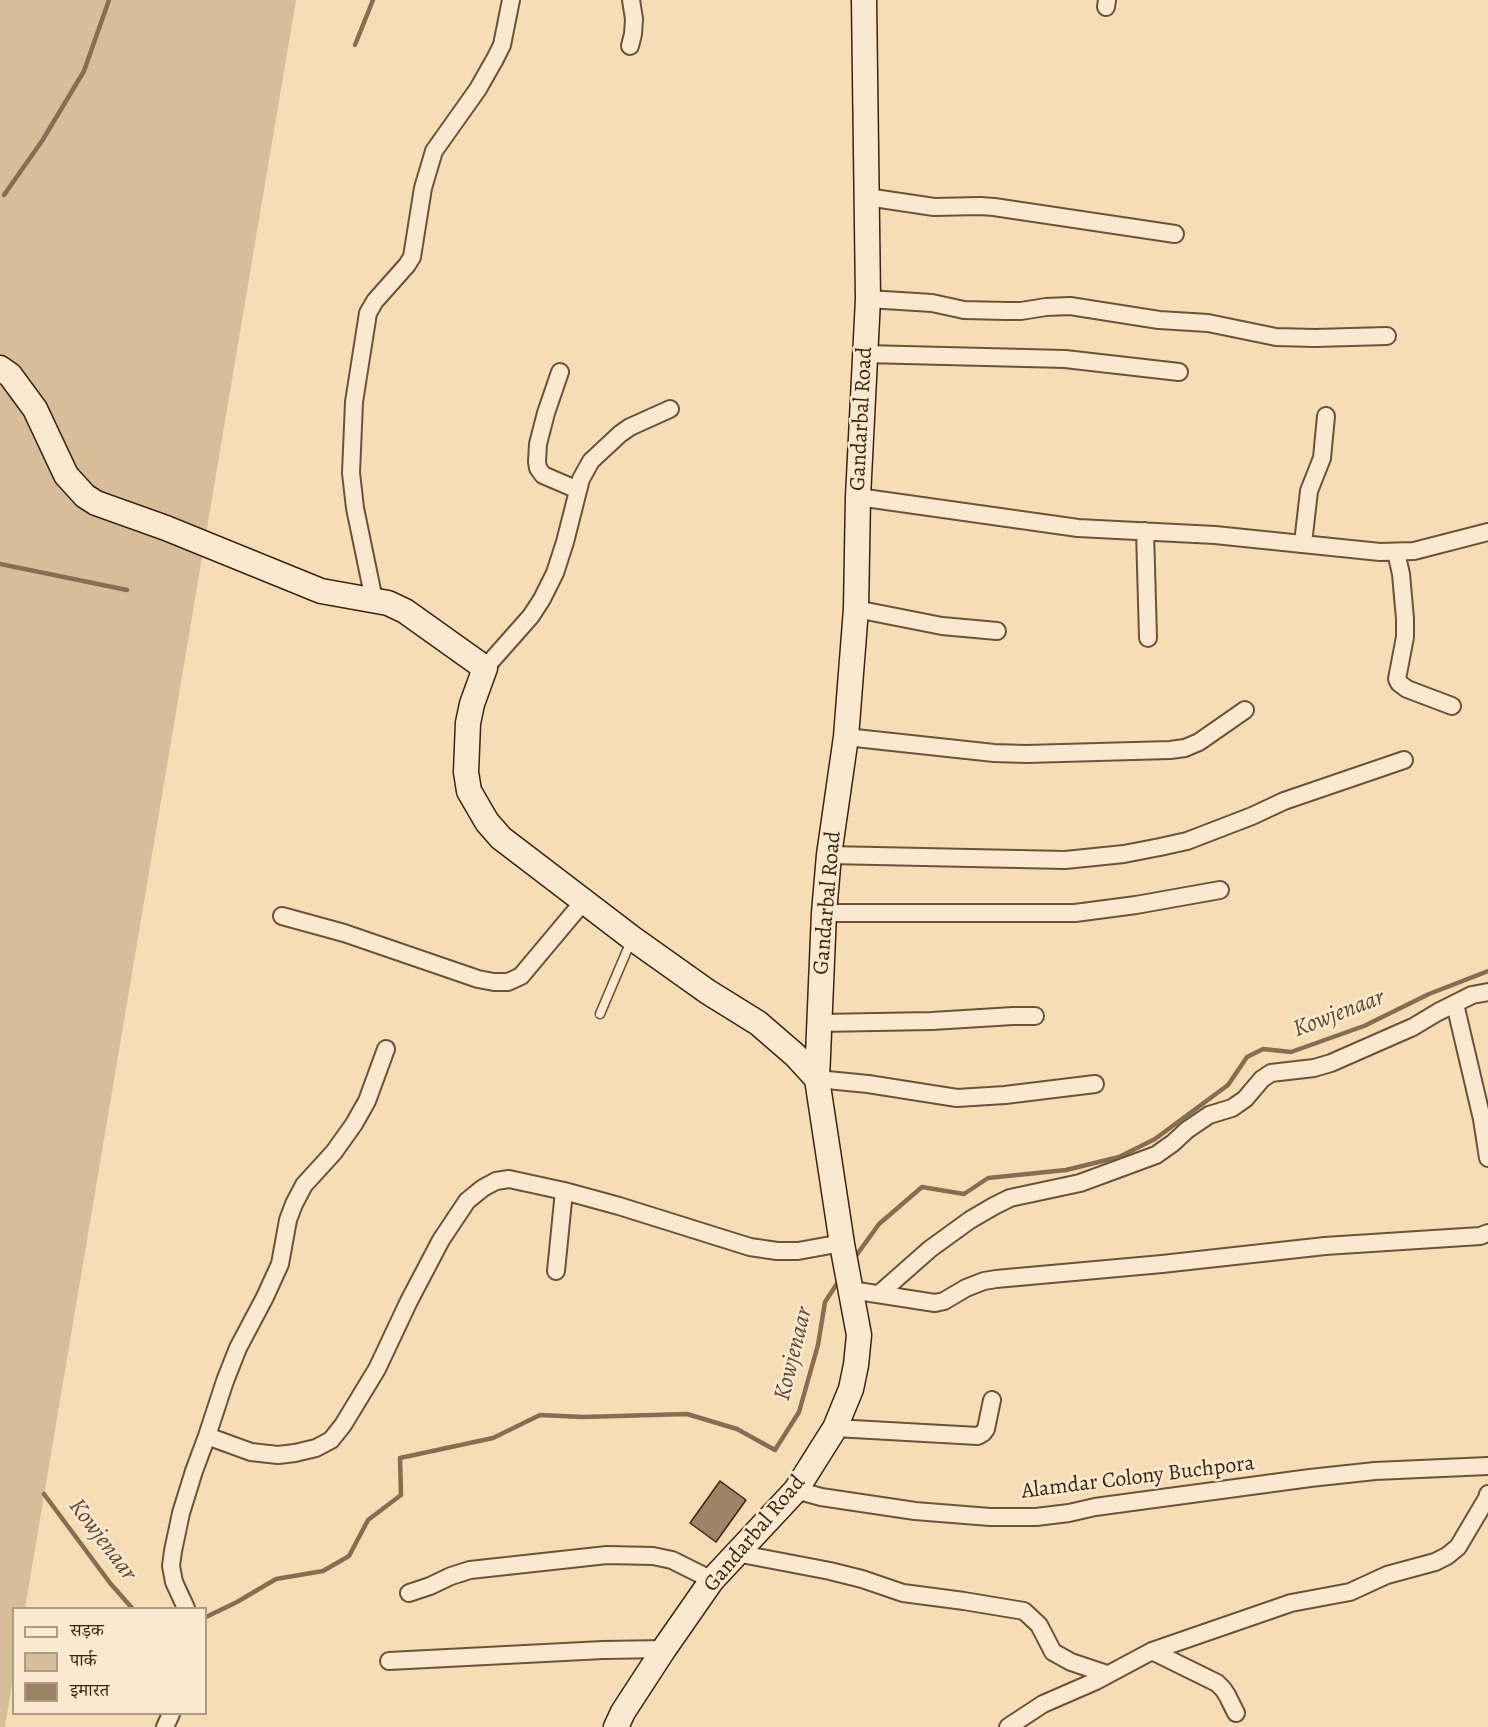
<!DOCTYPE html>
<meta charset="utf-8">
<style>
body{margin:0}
#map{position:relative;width:1488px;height:1727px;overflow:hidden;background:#f7ddb6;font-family:Alegreya,"Noto Serif Devanagari",serif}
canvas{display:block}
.legend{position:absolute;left:12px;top:1607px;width:195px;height:108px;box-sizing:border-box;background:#fae9d0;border:2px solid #af9a84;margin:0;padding:8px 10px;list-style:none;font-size:18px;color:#3e2311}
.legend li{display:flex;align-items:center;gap:12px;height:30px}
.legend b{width:30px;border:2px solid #af9a84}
</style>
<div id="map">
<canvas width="1488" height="1727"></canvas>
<ul class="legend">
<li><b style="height:8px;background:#fae9d0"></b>सड़क</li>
<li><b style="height:16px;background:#d8bd9a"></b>पार्क</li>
<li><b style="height:16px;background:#9e8467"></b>इमारत</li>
</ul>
</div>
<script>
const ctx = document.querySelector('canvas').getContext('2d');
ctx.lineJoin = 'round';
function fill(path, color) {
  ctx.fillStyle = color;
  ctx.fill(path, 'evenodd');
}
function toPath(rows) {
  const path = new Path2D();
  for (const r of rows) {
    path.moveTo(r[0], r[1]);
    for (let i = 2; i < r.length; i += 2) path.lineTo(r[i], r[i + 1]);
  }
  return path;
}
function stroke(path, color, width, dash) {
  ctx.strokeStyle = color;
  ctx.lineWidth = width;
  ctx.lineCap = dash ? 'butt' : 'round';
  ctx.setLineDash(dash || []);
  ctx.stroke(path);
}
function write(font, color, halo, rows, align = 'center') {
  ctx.font = font + ' Alegreya,serif';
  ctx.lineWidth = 5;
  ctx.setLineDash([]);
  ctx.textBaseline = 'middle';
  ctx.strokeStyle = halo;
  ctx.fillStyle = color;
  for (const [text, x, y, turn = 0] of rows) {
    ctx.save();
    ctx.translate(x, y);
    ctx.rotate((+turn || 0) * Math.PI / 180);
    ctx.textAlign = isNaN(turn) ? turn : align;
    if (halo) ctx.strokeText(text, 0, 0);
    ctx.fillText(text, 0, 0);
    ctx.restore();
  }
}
fill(toPath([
 [0,0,296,0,25,1608,14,1608,13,1677,5,1727,0,1727]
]), '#d8bd9a');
stroke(toPath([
 [355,45,373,0],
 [4,195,42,141,84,71,109,0],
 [0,564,127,590],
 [853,1260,879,1224,922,1187,964,1194,988,1178,1066,1170,1119,1157,1155,1139,1228,1085,1247,1057,1263,1049,1291,1052,1364,1026,1429,994,1488,971],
 [44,1494,110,1583,132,1608],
 [206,1617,237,1602,276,1579,323,1571,349,1556,368,1520,401,1495,400,1458,493,1438,540,1415,583,1417,687,1414,737,1429,775,1450,799,1412,818,1345,825,1302,840,1279]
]), '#876d52', 4.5);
const building = toPath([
 [720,1481,746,1500,716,1542,690,1523,720,1481]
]);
fill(building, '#9e8467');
stroke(building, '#3e2311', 1.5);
const lane = toPath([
 [600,1014,631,941]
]);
const street = toPath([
 [1106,7,1107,0],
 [630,46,633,34,634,19,631,0],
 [867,197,934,207,980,206,994,207,1175,234],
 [868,299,932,303,964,310,1006,311,1021,311,1046,307,1070,306,1159,320,1208,323,1276,337,1315,338,1387,336],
 [865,354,1065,359,1179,372],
 [560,372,546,413,538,444,537,462,538,468,543,475,578,490],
 [858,497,1078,528,1215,535,1380,552,1414,551,1488,532],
 [1145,531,1148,638],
 [1303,543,1309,491,1322,458,1326,416],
 [1396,552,1401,574,1405,619,1405,637,1397,679,1399,683,1407,689,1452,706],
 [374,600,355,508,351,473,354,402,368,313,375,301,407,265,412,257,423,188,434,151,478,89,495,59,502,45,511,0],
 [856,609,942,626,997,631],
 [485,668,531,616,542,599,555,573,565,542,581,479,591,461,620,434,630,427,670,409],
 [846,737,994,753,1026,754,1170,750,1185,748,1199,742,1245,710],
 [829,855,1065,860,1124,854,1160,847,1187,841,1252,816,1284,801,1404,760],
 [824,913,1075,913,1136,905,1220,890],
 [282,916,344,933,478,979,494,982,508,982,521,976,583,902],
 [1455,1004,1482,1119,1488,1158],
 [820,1023,932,1021,1013,1016,1035,1016],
 [386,1049,367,1101,354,1124,334,1152,304,1185,294,1204,288,1220,280,1264,265,1297,238,1348,225,1381,207,1436,251,1452,278,1455,295,1453,316,1448,331,1440,343,1425,377,1369,409,1301,441,1240,467,1201,483,1188,496,1181,509,1179,564,1191,619,1206,750,1247,777,1251,798,1251,842,1243],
 [817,1079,868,1084,957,1098,1005,1095,1095,1084],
 [556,1271,564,1191],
 [851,1290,935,1303,944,1301,966,1288,984,1281,996,1279,1162,1264,1325,1246,1480,1236,1488,1233],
 [879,1294,930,1249,970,1220,994,1206,1010,1198,1080,1183,1156,1155,1173,1143,1187,1130,1209,1115,1232,1108,1245,1099,1262,1079,1271,1073,1314,1068,1331,1063,1413,1027,1438,1012,1472,995,1488,992],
 [835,1428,978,1436,983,1433,986,1429,992,1400],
 [796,1490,821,1497,915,1511,990,1517,1036,1517,1069,1513,1095,1507,1310,1478,1375,1471,1488,1466],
 [736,1553,830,1571,862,1579,903,1593,964,1601,1024,1611,1039,1625,1053,1652,1071,1662,1107,1674],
 [409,1593,430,1586,451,1576,470,1570,607,1555,653,1556,672,1560,712,1580],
 [186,1608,174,1582,171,1566,173,1551,181,1513,194,1471,207,1436],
 [1152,1651,1217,1683,1223,1689,1227,1695,1236,1713],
 [389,1661,603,1650,664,1649],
 [165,1727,171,1714],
 [1008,1727,1043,1704,1096,1681,1152,1651,1291,1603,1350,1592,1387,1575,1435,1562,1447,1556,1458,1547,1487,1498,1488,1494]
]);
const secondary = toPath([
 [0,368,10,375,35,409,66,475,85,496,96,503,166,528,321,591,388,603,405,611,485,668,472,704,468,723,466,772,469,791,487,822,501,838,632,938,708,992,758,1023,795,1055,817,1079],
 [616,1727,623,1712,664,1649,712,1580,796,1490,835,1428,851,1389,856,1365,859,1335,842,1244,817,1079,824,913,829,855,846,737,856,609,858,497,868,299,864,0]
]);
stroke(lane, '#6c523a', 11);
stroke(street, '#6c523a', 20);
stroke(secondary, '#3e2311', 27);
stroke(lane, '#fae9d0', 8);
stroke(street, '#fae9d0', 16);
stroke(secondary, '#fae9d0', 24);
write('22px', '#3e2311', '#fae9d0', [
 ["Gandarbal Road",862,419,-87],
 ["Gandarbal Road",828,903,-85],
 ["Alamdar Colony Buchpora",1138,1478,-7],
 ["Gandarbal Road",755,1534,-50]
]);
write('italic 24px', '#634832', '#fae9d0', [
 ["Kowjenaar",1339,1014,-21],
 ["Kowjenaar",794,1354,-76],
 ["Kowjenaar",102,1540,53]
]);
</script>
